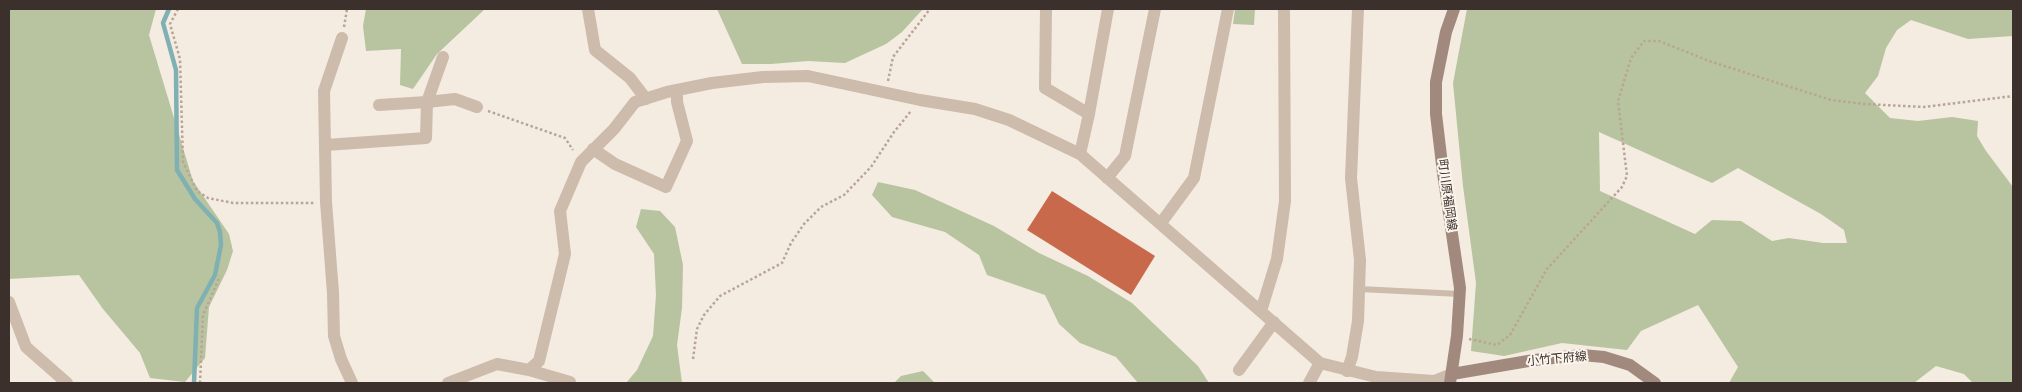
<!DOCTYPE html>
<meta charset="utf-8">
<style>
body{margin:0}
#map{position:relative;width:2022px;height:392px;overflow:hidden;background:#f4ebe1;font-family:Montserrat,sans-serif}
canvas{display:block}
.frame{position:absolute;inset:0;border:10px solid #3b302b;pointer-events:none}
</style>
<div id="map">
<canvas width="2022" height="392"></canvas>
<div class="frame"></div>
</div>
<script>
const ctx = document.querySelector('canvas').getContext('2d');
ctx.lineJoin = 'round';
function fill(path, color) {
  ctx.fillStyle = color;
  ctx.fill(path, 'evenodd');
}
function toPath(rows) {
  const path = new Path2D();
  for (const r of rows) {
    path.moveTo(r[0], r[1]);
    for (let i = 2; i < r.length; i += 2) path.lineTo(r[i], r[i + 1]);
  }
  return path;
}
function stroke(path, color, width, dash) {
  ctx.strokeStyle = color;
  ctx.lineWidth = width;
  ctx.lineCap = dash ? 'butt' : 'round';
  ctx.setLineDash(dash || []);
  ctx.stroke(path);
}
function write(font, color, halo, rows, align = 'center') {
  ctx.font = font + ' Montserrat,"Noto Sans JP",sans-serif';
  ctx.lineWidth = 4;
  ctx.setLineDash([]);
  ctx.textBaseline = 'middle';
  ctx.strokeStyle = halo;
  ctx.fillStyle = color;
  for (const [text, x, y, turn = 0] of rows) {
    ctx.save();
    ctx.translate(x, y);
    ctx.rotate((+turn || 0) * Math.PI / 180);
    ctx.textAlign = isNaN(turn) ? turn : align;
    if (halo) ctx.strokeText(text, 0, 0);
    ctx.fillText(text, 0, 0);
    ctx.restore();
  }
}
fill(toPath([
 [9,9,156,9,149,35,193,181,229,234,233,251,227,270,209,307,205,358,185,382,150,378,140,353,103,309,79,275,9,279],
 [366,9,485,9,437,54,413,89,400,85,401,49,366,51,363,26],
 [717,9,923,9,902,32,886,44,845,63,808,61,771,64,742,64],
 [1235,9,1255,9,1254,25,1233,24],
 [1467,9,2013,9,2013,36,1968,39,1911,20,1897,30,1886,48,1878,76,1865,93,1890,118,1918,121,1952,117,1978,121,1977,136,1986,151,2013,187,2013,383,1973,383,1964,374,1936,366,1914,383,1729,383,1738,367,1698,305,1641,331,1627,350,1562,343,1504,356,1471,351,1476,283,1463,186,1453,83],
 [1599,132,1712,183,1738,168,1821,214,1844,230,1847,243,1823,243,1789,238,1772,241,1741,221,1712,220,1695,234,1600,191],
 [878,182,915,190,994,226,1039,253,1088,276,1132,303,1198,366,1209,383,1138,383,1116,357,1080,343,1059,324,1045,295,987,275,979,255,945,232,892,217,872,195],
 [641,209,660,211,675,227,683,265,682,308,677,345,682,383,626,383,637,370,653,336,656,295,654,254,636,227],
 [923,371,935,383,894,383,901,376]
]), '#b8c4a0');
stroke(toPath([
 [169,9,163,23,176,70,177,170,195,199,217,223,220,232,221,245,215,275,197,308,194,383]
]), '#7fb0b2', 4.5);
fill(toPath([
 [1052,191,1155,256,1131,295,1027,230]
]), '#c8694b');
stroke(toPath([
 [178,9,170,24,180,59,183,162,197,191,208,198,233,203,314,203],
 [344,27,347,9],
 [888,81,893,57,930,9],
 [488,111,565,138,573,150],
 [1469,339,1497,345,1510,335,1547,269,1622,187,1627,176,1618,101,1631,58,1644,41,1659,41,1712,62,1831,100,1864,104,1924,107,2013,96],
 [693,359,697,329,704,315,720,296,782,263,791,243,804,224,821,207,844,195,871,167,894,132,911,111],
 [200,383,203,315,220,276]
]), '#b9a596', 2.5, [2.5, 2.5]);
stroke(toPath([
 [1359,289,1460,294]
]), '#cdbbac', 6);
stroke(toPath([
 [588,9,595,50,630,78,646,99],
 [1046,9,1045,88,1089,114],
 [342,38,324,91,326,202,333,293,334,336,341,359,352,383],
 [443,57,427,102,455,99,477,107],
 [326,145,426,138,427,102,379,105],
 [593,149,615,164,666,187,687,141,677,102,677,90],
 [1080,154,1089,114,1108,9],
 [1107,178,1125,156,1155,9],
 [1161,223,1194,178,1228,9],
 [9,302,26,347,67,383],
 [1261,311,1277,259,1285,201,1284,9],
 [529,370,570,382],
 [1239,370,1274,322],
 [1347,371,1352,357,1358,321,1360,260,1351,178,1358,9],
 [448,383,497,364,529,370,539,361,565,254,560,211,581,162,614,129,635,102,667,92,712,83,763,77,808,76,920,100,975,109,1009,120,1080,154,1320,363,1376,377,1434,381,1452,374],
 [1309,383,1320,363]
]), '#cdbbac', 12);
stroke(toPath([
 [1452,374,1534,360,1582,355,1604,357,1630,365,1655,383],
 [1450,383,1457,336,1460,288,1443,173,1436,114,1436,82,1446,32,1454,9]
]), '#a18a7d', 12);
write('12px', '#3b302b', '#fbf5ee', [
 ["町川原福岡線",1447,195,82],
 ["小竹下府線",1557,359,-5]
]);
</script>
